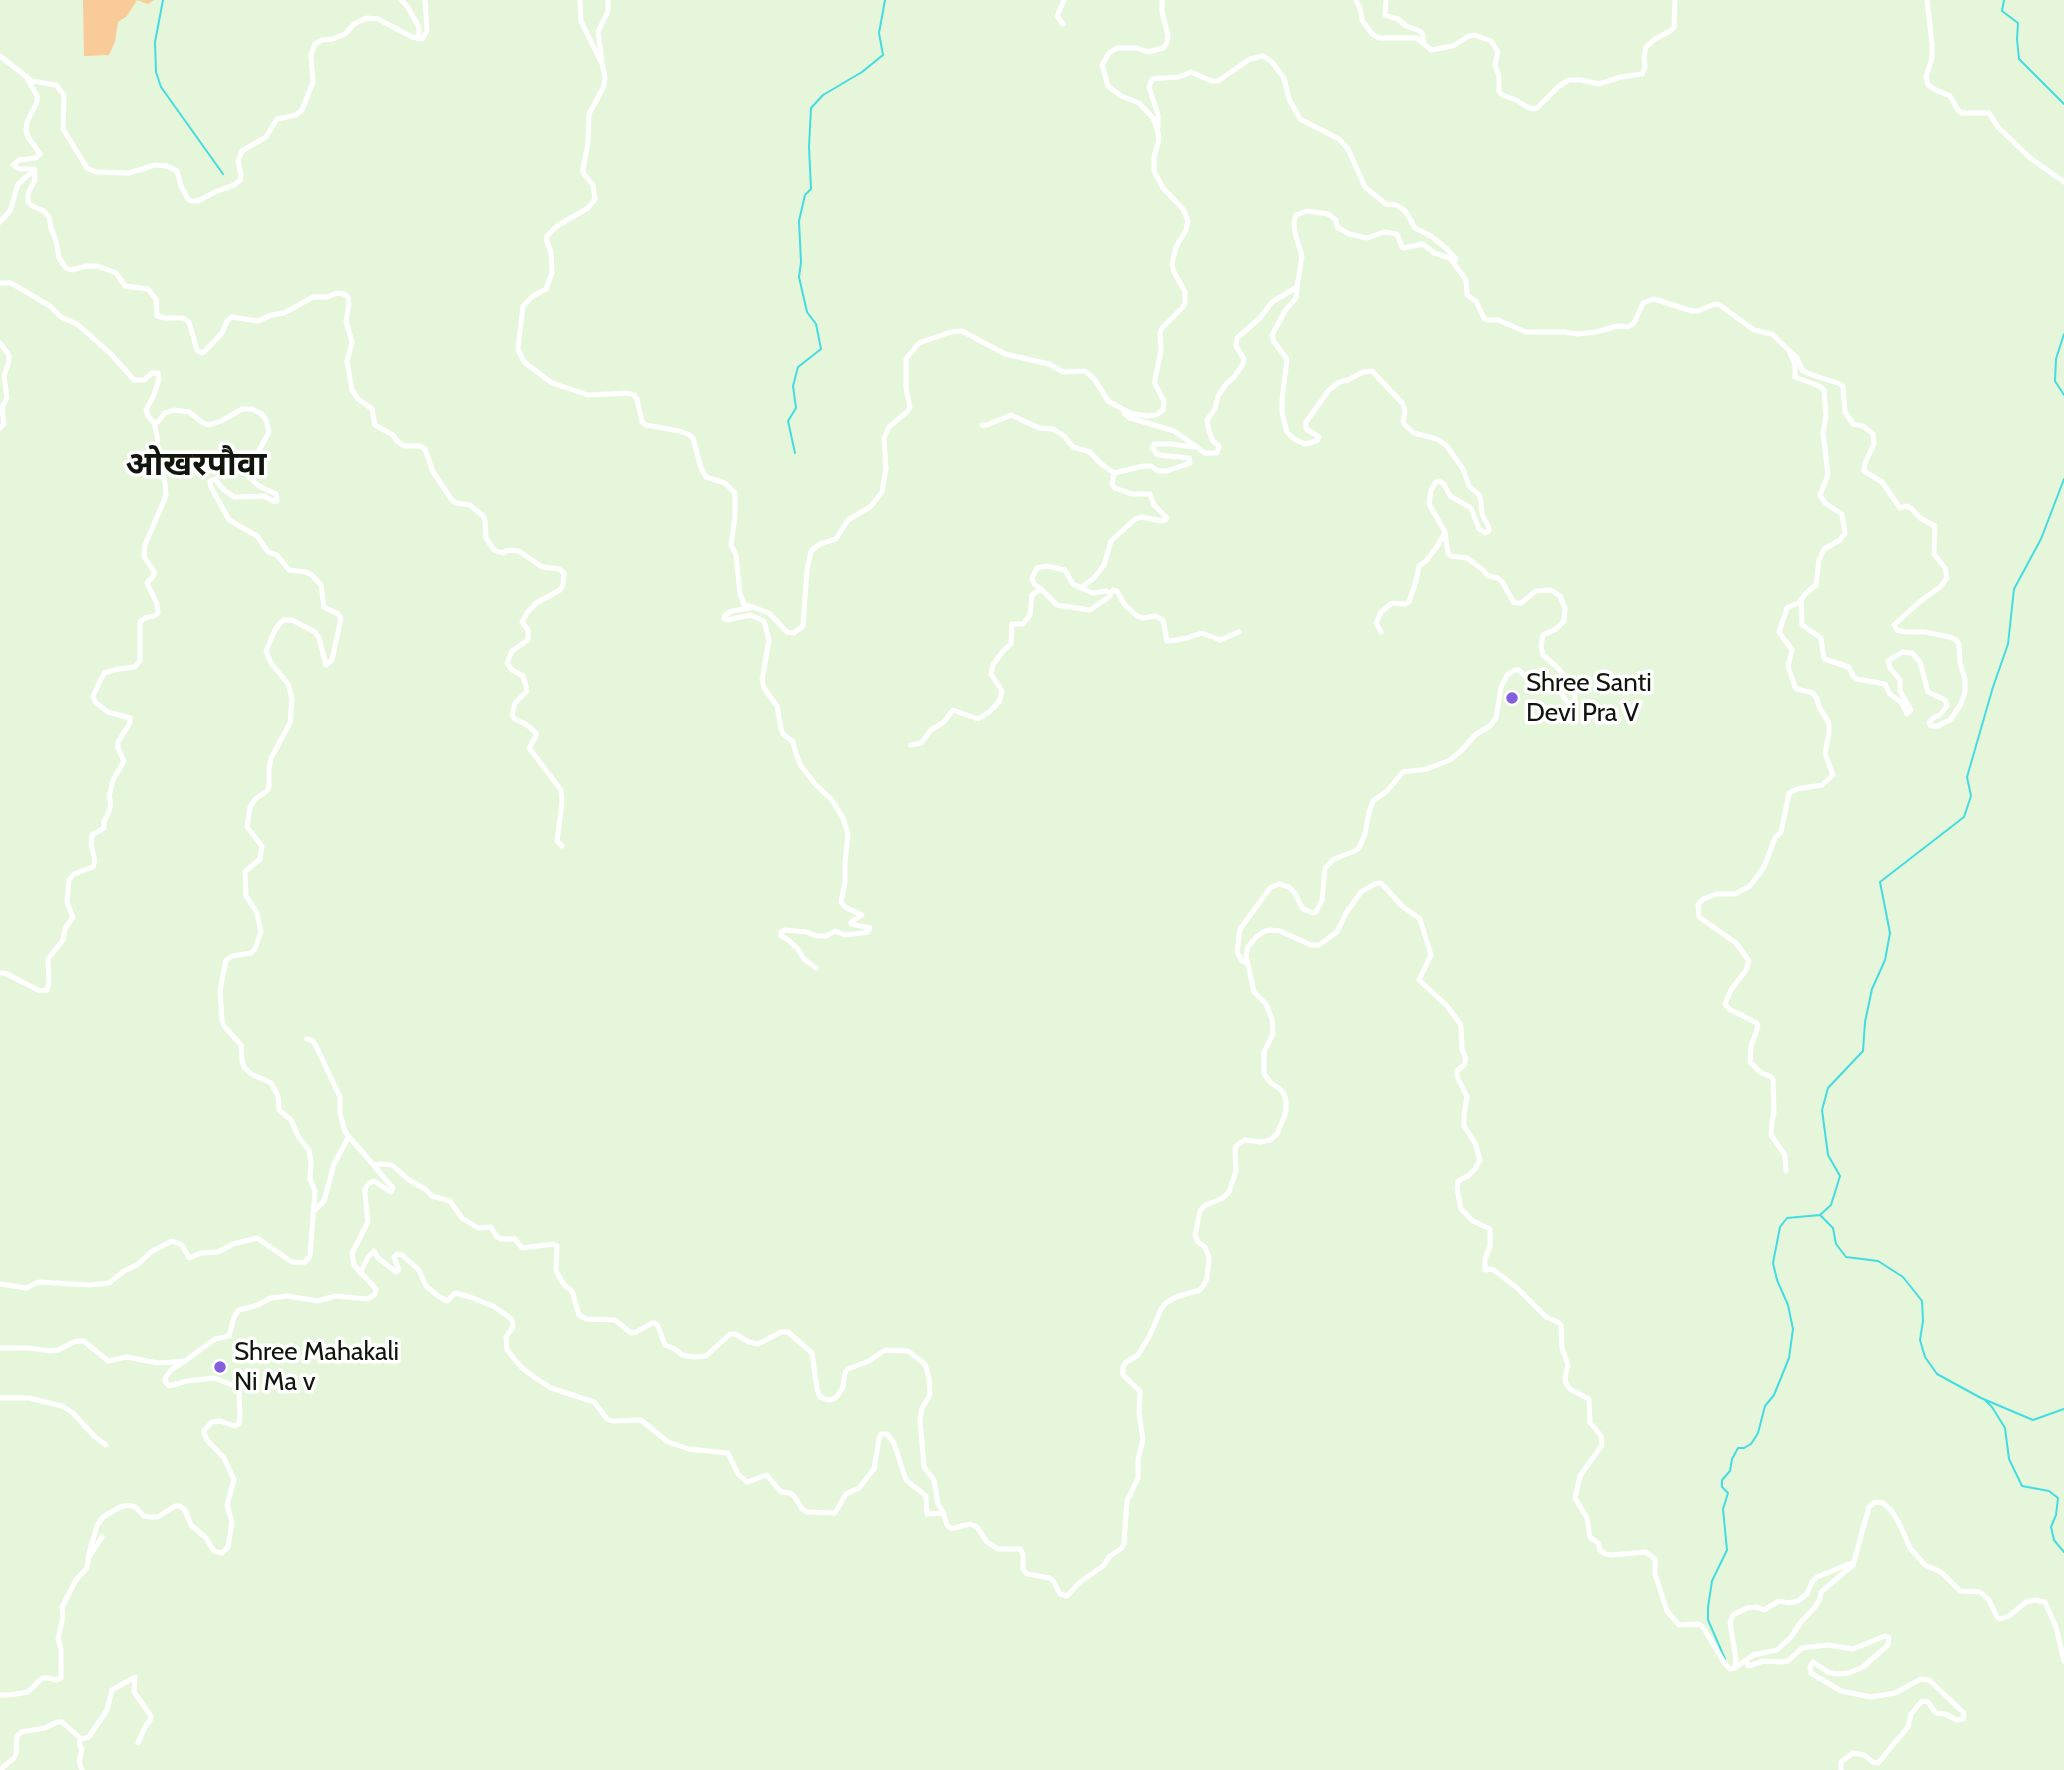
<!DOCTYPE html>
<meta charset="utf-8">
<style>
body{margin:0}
canvas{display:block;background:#e5f6da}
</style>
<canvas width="2064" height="1770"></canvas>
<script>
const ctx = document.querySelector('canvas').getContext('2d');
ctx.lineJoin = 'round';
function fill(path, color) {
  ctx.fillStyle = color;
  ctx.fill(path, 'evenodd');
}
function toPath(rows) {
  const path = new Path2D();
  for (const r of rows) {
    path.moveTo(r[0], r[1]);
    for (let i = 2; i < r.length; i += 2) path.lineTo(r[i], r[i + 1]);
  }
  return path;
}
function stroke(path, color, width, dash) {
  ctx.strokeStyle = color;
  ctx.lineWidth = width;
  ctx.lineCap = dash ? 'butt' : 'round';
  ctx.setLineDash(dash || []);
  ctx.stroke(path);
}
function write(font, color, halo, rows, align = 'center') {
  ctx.font = font + ' Cabin,"Noto Sans Devanagari",sans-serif';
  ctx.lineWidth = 7;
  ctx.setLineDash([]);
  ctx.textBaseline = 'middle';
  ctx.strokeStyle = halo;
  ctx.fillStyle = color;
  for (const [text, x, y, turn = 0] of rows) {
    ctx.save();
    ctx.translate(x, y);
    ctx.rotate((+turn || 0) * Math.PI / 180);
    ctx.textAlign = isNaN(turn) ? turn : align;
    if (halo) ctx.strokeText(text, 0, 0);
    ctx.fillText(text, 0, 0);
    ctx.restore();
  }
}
fill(toPath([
 [83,0,154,0,148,4,137,0,127,16,118,22,115,42,109,55,84,56]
]), '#f9cb99');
stroke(toPath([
 [163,0,155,42,156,72,161,87,223,174],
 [2004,0,2002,11,2018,23,2017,39,2019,59,2064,104],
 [2064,334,2056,359,2055,381,2064,395],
 [795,453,788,421,796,408,793,386,798,367,821,349,816,324,807,312,799,277,801,262,799,221,805,195,811,189,809,147,811,108,823,95,862,72,883,55,879,33,885,0],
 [2064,479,2041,539,2014,589,2008,644,1993,687,1967,777,1971,796,1964,817,1880,882,1890,933,1885,960,1872,989,1865,1022,1863,1051,1828,1088,1822,1110,1828,1155,1840,1176,1831,1205,1820,1215,1833,1228,1836,1244,1846,1257,1878,1261,1903,1277,1922,1301,1923,1321,1920,1340,1925,1357,1937,1374,1981,1398,2033,1420,2064,1409],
 [1985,1400,1992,1407,2005,1428,2009,1459,2022,1486,2049,1491,2058,1498,2056,1515,2051,1527,2054,1540,2064,1552],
 [1725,1659,1708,1620,1708,1607,1712,1581,1727,1550,1723,1509,1728,1493,1722,1487,1722,1480,1730,1471,1732,1459,1738,1448,1744,1448,1751,1444,1758,1433,1765,1406,1774,1395,1789,1358,1793,1329,1788,1305,1777,1280,1773,1263,1780,1227,1787,1218,1820,1215]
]), '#43dde1', 2);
stroke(toPath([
 [401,0,407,6,419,27,418,39],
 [580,0,581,21,602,64,605,77,604,86,589,114,588,143,583,169,583,173,593,185,595,199,588,208,557,226,547,236,547,242,551,252,552,273,546,289,533,296,523,306,518,349,524,362,552,383,588,395,628,393,634,395,637,399,642,422,646,425,679,431,688,434,693,438,701,468,706,477,725,483,735,493,735,517,731,545,736,555,740,594,744,604,769,613,787,632,794,633,803,626,807,570,811,551,820,544,836,539,848,520,870,507,882,492,886,468,884,438,889,427,908,411,910,407,906,388,906,359,919,343,951,332,962,331,1005,354,1049,364,1063,372,1085,371,1095,380,1108,401,1130,413,1147,416,1156,415,1163,410,1164,401,1155,384,1155,379,1161,351,1160,333,1162,328,1183,307,1185,302,1185,292,1174,272,1172,264,1176,247,1186,230,1188,221,1183,209,1163,188,1154,171,1154,157,1159,140,1158,132,1153,118,1139,103,1121,96,1108,86,1102,65,1109,53,1117,48,1137,48,1148,52,1163,48,1167,43,1168,35,1162,12,1162,0],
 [1356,0,1360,8,1362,20,1372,34,1379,38,1417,38,1431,50,1453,46,1469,36,1475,35,1491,41,1498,52,1495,65,1499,76,1499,91,1502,95,1516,100,1527,107,1534,109,1537,108,1559,86,1569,80,1581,80,1599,84,1621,77,1642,74,1645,67,1644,57,1646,47,1655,39,1670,31,1674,27,1675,0],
 [1386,0,1385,15,1398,19,1406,26,1420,31,1423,35,1424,42],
 [1927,0,1932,44,1932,58,1926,77,1928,85,1934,89,1950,96,1958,110,1961,113,1989,113,1998,127,2030,158,2064,182],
 [1063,24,1057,16,1064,0],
 [0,56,32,81,56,85,64,95,63,129,87,168,96,172,129,173,155,165,167,166,177,171,181,186,188,199,191,201,198,201,215,192,234,185,240,180,241,175,238,161,242,151,266,137,277,119,296,115,302,110,313,82,311,55,315,44,322,40,333,39,345,34,354,24,367,18,378,19,412,37,422,39,427,31,425,0],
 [602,60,598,32,608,11,608,0],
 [27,78,37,96,37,102,27,122,26,131,28,137,40,154,36,158,19,160,13,165,19,169,34,169,35,180,28,193,28,202,32,206,44,211,49,217,51,228,56,241,59,258,66,268,72,270,86,266,97,266,116,273,125,286,148,289,156,299,157,316,164,318,183,318,189,322,197,350,202,353,205,351,222,333,227,321,232,317,258,321,271,315,284,313,313,297,327,297,337,293,344,294,348,297,349,304,346,321,352,342,347,361,352,390,358,399,372,409,375,425,393,435,397,441,404,446,420,446,425,449,433,472,452,500,456,503,470,505,483,516,485,520,486,538,494,550,503,553,507,550,519,551,542,567,559,569,564,573,563,585,560,590,536,603,527,613,522,622,528,630,528,640,512,651,507,663,512,670,523,676,526,686,527,691,515,703,512,715,515,719,527,725,536,733,536,736,529,748,561,790,562,803,557,841,562,846],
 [1158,126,1158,115,1149,87,1152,79,1179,77,1191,72,1211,81,1218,81,1250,59,1263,56,1272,62,1284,78,1289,99,1300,119,1339,139,1348,149,1365,187,1386,204,1396,205,1404,210,1409,217,1415,228,1431,236,1448,250,1456,259],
 [0,222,10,211,18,184,26,177,35,171],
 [0,283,11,283,16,286,50,306,61,317,77,324,111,354,134,380,144,380,152,373,158,373,159,379,154,395,146,410,148,416,153,422,158,422,165,413,174,410,189,412,203,423,209,425,221,421,242,409,252,409,262,414,266,420,269,432,252,463,249,477,259,486,276,494,277,501,273,501,264,496,234,497,223,489,215,479,210,481,211,487,229,520,257,536,268,552,277,555,289,570,306,572,312,575,321,585,324,607,338,614,341,618,332,660,326,665,319,638,315,632,292,620,284,620,280,623,275,630,266,651,271,663,288,684,292,698,290,723,271,758,269,769,269,787,267,791,255,799,250,807,247,827,262,846,260,859,245,872,246,896,257,913,261,932,255,949,251,953,232,956,226,960,220,990,222,1020,224,1026,241,1045,242,1062,244,1067,251,1074,271,1083,278,1096,279,1110,291,1120,299,1138,309,1150,311,1162,310,1179,315,1191,310,1256,304,1263,292,1262,257,1238,233,1244,218,1252,201,1253,189,1258,182,1245,172,1241,151,1252,137,1265,124,1271,109,1283,90,1285,39,1282,26,1288,0,1284],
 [1297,287,1302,256,1295,233,1294,222,1296,215,1307,211,1328,214,1336,220,1337,227,1349,234,1367,238,1384,232,1391,233,1397,234,1402,247,1404,248,1423,244,1434,253,1450,258,1466,280,1467,295,1476,301,1484,318,1487,320,1498,320,1526,332,1565,332,1577,334,1596,332,1617,326,1628,327,1634,323,1643,303,1654,299,1692,311,1698,311,1712,305,1718,304,1754,330,1772,334,1797,358,1802,370,1807,373,1840,384,1843,387,1845,412,1853,424,1863,426,1873,434,1874,444,1865,463,1864,471,1882,482,1900,508,1907,506,1912,509,1920,518,1935,526,1934,554,1945,568,1947,578,1940,587,1918,603,1894,625,1897,630,1905,632,1925,632,1950,637,1956,640,1959,644,1960,663,1965,679,1965,692,1961,704,1951,719,1938,726,1931,726,1929,723,1933,718,1940,715,1947,706,1945,700,1928,692,1920,662,1912,653,1902,652,1888,661,1890,668,1900,680,1900,691,1911,710,1907,714,1901,702,1890,694,1885,684,1857,679,1853,676,1849,667,1824,659,1821,638,1802,625,1801,599],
 [0,343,9,355,9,361,4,376,7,398,2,407,4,424,0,428],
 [1124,413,1130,418,1174,431,1205,453,1217,453,1219,446,1213,441,1209,431,1207,420,1215,409,1218,396,1227,383,1234,377,1243,364,1244,359,1236,346,1237,338,1260,318,1272,302,1297,287,1296,298,1285,311,1272,335,1274,342,1287,359,1282,400,1282,413,1287,432,1294,439,1305,444,1317,441,1319,437,1306,429,1306,422,1329,390,1339,382,1348,380,1363,372,1372,371,1403,404,1405,412,1403,421,1405,425,1414,433,1437,439,1446,445,1463,469,1469,486,1480,496,1482,514,1489,528,1489,531,1485,533,1479,529,1471,508,1450,496,1444,484,1439,481,1436,482,1431,490,1429,504,1445,532,1448,553,1451,556,1467,558,1483,570,1488,576,1498,578,1503,583,1514,603,1521,603,1536,591,1551,590,1560,596,1565,608,1564,621,1556,629,1543,635,1541,646,1543,655,1558,668,1571,685,1575,694,1575,701,1569,703,1566,701,1559,689,1543,679,1526,677,1519,670,1515,670,1507,675,1501,687,1496,718,1490,726,1475,735,1461,751,1450,760,1427,769,1403,772,1387,791,1373,801,1369,812,1365,834,1359,848,1355,851,1334,859,1325,868,1322,900,1316,912,1313,913,1303,909,1294,892,1289,887,1279,884,1270,888,1240,929,1237,952,1242,961,1247,963],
 [982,425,987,425,1011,415,1039,428,1053,429,1064,436,1073,447,1090,452,1100,463,1114,473],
 [1042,590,1034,584,1032,578,1037,568,1047,566,1065,570,1073,584,1083,589],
 [1110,593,1106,591,1093,593,1083,589,1082,587,1094,578,1104,565,1111,541,1135,519,1142,517,1161,521,1165,520,1167,518,1154,505,1150,494,1132,494,1115,488,1112,484,1114,473,1144,466,1151,466,1158,471,1167,471,1190,463,1189,458,1158,455,1152,448,1154,444,1171,444,1193,447],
 [750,608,732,611,725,615,724,619,727,620,750,615,764,621,769,640,762,680,764,688,777,706,781,729,783,734,793,742,796,754,801,766,816,785,832,800,843,818,848,834,845,863,845,882,841,902,845,907,862,915,851,922,851,924,870,928,868,932,862,933,845,935,835,931,826,936,817,936,806,932,785,930,781,932,781,936,787,939,798,949,804,959,816,968],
 [1381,632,1376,623,1381,612,1392,603,1405,604,1409,602,1416,581,1419,566,1426,561,1438,545,1445,532],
 [911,745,921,743,931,730,944,722,953,710,978,719,989,712,999,702,1002,691,991,674,993,665,1003,651,1011,644,1012,624,1023,624,1030,615,1032,595,1039,590,1043,591,1057,605,1090,610,1109,597,1113,590,1117,591,1124,604,1137,616,1144,618,1155,616,1163,620,1167,641,1170,641,1187,638,1202,633,1220,640,1239,632],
 [0,973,5,973,40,991,47,990,49,983,48,959,63,940,65,929,73,917,67,902,69,880,74,874,93,867,95,861,91,844,92,835,104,828,104,821,108,814,111,804,109,797,113,780,124,761,118,748,118,742,130,723,130,718,108,712,95,702,93,696,104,673,118,669,135,667,140,661,140,622,145,618,154,616,158,613,157,604,147,583,154,575,154,571,144,557,145,545,166,496,165,482,158,461,157,435,154,423],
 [375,1165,381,1164,392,1165,409,1180,425,1189,432,1196,450,1201,462,1218,478,1228,491,1227,497,1237,501,1239,515,1239,522,1248,553,1244,557,1246,556,1271,564,1285,572,1291,579,1315,586,1319,615,1320,631,1333,636,1332,652,1323,655,1323,658,1326,665,1345,675,1349,682,1355,694,1357,706,1356,730,1334,735,1334,749,1342,758,1344,781,1332,788,1332,812,1353,817,1389,820,1397,828,1400,834,1399,838,1395,843,1387,845,1372,848,1369,869,1361,885,1350,908,1351,912,1354,925,1364,929,1378,930,1395,922,1408,920,1420,924,1467,934,1480,938,1504,943,1512,947,1525,950,1528,954,1528,970,1524,977,1527,987,1542,998,1549,1020,1549,1023,1554,1023,1569,1027,1574,1050,1578,1054,1582,1060,1594,1067,1596,1080,1582,1103,1566,1110,1556,1122,1548,1124,1544,1127,1501,1138,1478,1138,1459,1143,1440,1139,1413,1140,1391,1123,1375,1123,1367,1125,1363,1138,1355,1150,1335,1161,1309,1166,1303,1176,1297,1200,1290,1204,1285,1207,1278,1209,1258,1205,1247,1198,1242,1195,1235,1200,1211,1204,1206,1223,1198,1229,1192,1236,1171,1235,1149,1237,1145,1245,1140,1261,1142,1270,1140,1277,1134,1286,1112,1286,1101,1284,1094,1280,1089,1271,1083,1264,1074,1264,1052,1273,1034,1272,1019,1266,1004,1254,992,1246,955,1248,947,1256,937,1265,931,1271,930,1280,931,1311,945,1319,945,1337,932,1346,913,1361,892,1375,884,1381,883,1402,906,1420,919,1431,955,1419,980,1447,1006,1461,1025,1462,1049,1466,1059,1464,1065,1457,1071,1457,1076,1467,1097,1464,1115,1464,1126,1475,1143,1480,1160,1475,1169,1468,1176,1458,1181,1457,1188,1461,1209,1473,1221,1490,1229,1490,1246,1485,1259,1485,1270,1491,1269,1495,1271,1516,1287,1546,1317,1558,1322,1561,1325,1562,1348,1568,1365,1565,1377,1566,1383,1570,1389,1589,1399,1590,1422,1601,1436,1602,1445,1580,1476,1575,1498,1587,1518,1590,1537,1598,1543,1600,1550,1605,1554,1611,1555,1646,1552,1655,1559,1655,1574,1667,1611,1679,1625,1698,1624,1703,1627,1725,1664,1730,1669,1735,1668,1753,1655,1777,1650,1791,1637,1801,1622,1815,1607,1820,1599,1821,1592,1853,1565,1869,1507,1875,1502,1883,1503,1891,1510,1899,1523,1910,1548,1925,1565,1941,1572,1960,1591,1980,1592,1989,1600,1997,1617,2000,1619,2009,1616,2026,1602,2035,1600,2045,1602,2056,1627,2064,1661],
 [1786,1171,1785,1155,1771,1135,1772,1121,1774,1113,1773,1079,1770,1076,1761,1073,1750,1062,1751,1046,1758,1027,1757,1023,1729,1009,1725,1004,1731,990,1746,970,1749,961,1736,943,1699,917,1698,905,1703,899,1717,894,1735,894,1750,886,1764,867,1775,838,1781,832,1789,793,1797,789,1822,785,1833,775,1825,753,1829,734,1829,723,1819,707,1817,699,1813,693,1797,689,1795,687,1788,666,1792,650,1779,632,1787,608,1800,602,1805,594,1816,585,1819,560,1824,549,1840,540,1845,533,1842,514,1825,503,1820,495,1828,475,1823,433,1826,416,1824,390,1819,386,1795,377,1795,365,1790,353],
 [313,1212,324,1201,334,1164,349,1136],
 [360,1273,368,1257,374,1251,378,1258,396,1272,399,1270,394,1257,397,1254,402,1255,419,1270,426,1286,438,1296,447,1301,455,1293,470,1297,493,1306,509,1317,512,1320,513,1327,506,1337,507,1350,522,1368,534,1377,551,1388,594,1402,607,1419,613,1421,641,1420,668,1442,689,1449,728,1453,738,1474,747,1482,767,1475,781,1492,790,1493,794,1496,802,1509,808,1512,835,1513,846,1494,859,1488,874,1469,879,1439,881,1434,887,1434,894,1443,906,1480,926,1496,927,1514,943,1513],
 [0,1348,29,1348,50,1351,58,1350,76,1341,84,1341,108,1361,126,1357,158,1363,185,1361,215,1339,229,1336,234,1317,239,1310,258,1305,271,1298,287,1296,318,1301,335,1296,368,1299,375,1294,376,1289,354,1265,352,1253,368,1222,365,1194,365,1189,368,1184,374,1181,391,1192,393,1188,345,1132,340,1113,340,1097,316,1046,312,1040,307,1039],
 [0,1398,29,1398,62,1406,73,1413,94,1436,106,1445],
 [90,1556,102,1537],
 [1746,1660,1748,1666,1764,1661,1782,1662,1788,1661,1802,1648,1810,1647,1828,1645,1853,1649,1885,1636,1889,1638,1888,1645,1863,1667,1849,1673,1837,1674,1828,1672,1813,1662,1810,1667,1811,1673,1841,1691,1871,1697,1895,1693,1921,1679,1929,1680,1964,1713,1963,1719,1957,1720,1945,1714,1936,1713,1928,1702,1922,1701,1911,1714,1908,1727,1878,1763,1873,1762,1864,1755,1853,1753,1841,1762,1841,1770],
 [1735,1667,1736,1659,1730,1623,1733,1615,1747,1608,1757,1607,1764,1610,1779,1601,1789,1603,1798,1601,1807,1594,1812,1582,1817,1577,1854,1562],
 [0,1695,10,1695,28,1692,42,1678,48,1678,56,1680,61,1678,61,1649,58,1638,63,1617,62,1607,76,1580,87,1568,89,1553,97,1526,103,1517,120,1507,128,1505,135,1507,144,1516,151,1517,158,1517,175,1506,180,1506,185,1510,191,1525,206,1538,214,1551,222,1553,228,1547,232,1522,227,1505,234,1480,224,1458,207,1440,204,1433,204,1430,212,1422,220,1421,234,1426,239,1424,240,1416,239,1392,238,1389,232,1385,214,1378,187,1381,169,1386,165,1381,165,1378,172,1369,185,1361],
 [81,1739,79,1743,82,1750,79,1761,82,1770],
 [0,1770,14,1758,16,1754,17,1736,21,1732,45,1728,57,1722,62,1722,81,1739,89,1737,107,1710,112,1690,135,1677,134,1692,151,1716,150,1721,146,1725,138,1743]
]), '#fff', 5);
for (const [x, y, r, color] of [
 [1512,698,7,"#835fda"],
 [220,1367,7,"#835fda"]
]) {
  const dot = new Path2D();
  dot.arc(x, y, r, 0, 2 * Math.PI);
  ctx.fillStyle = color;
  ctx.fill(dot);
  stroke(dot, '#fff', 2.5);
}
write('26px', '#11160d', '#fff', [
 ["Shree Santi",1526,683],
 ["Devi Pra V",1526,713],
 ["Shree Mahakali",234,1352],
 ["Ni Ma v",234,1382]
], 'left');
write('bold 33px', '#11160d', '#fff', [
 ["ओखरपौवा",196,465]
]);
</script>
